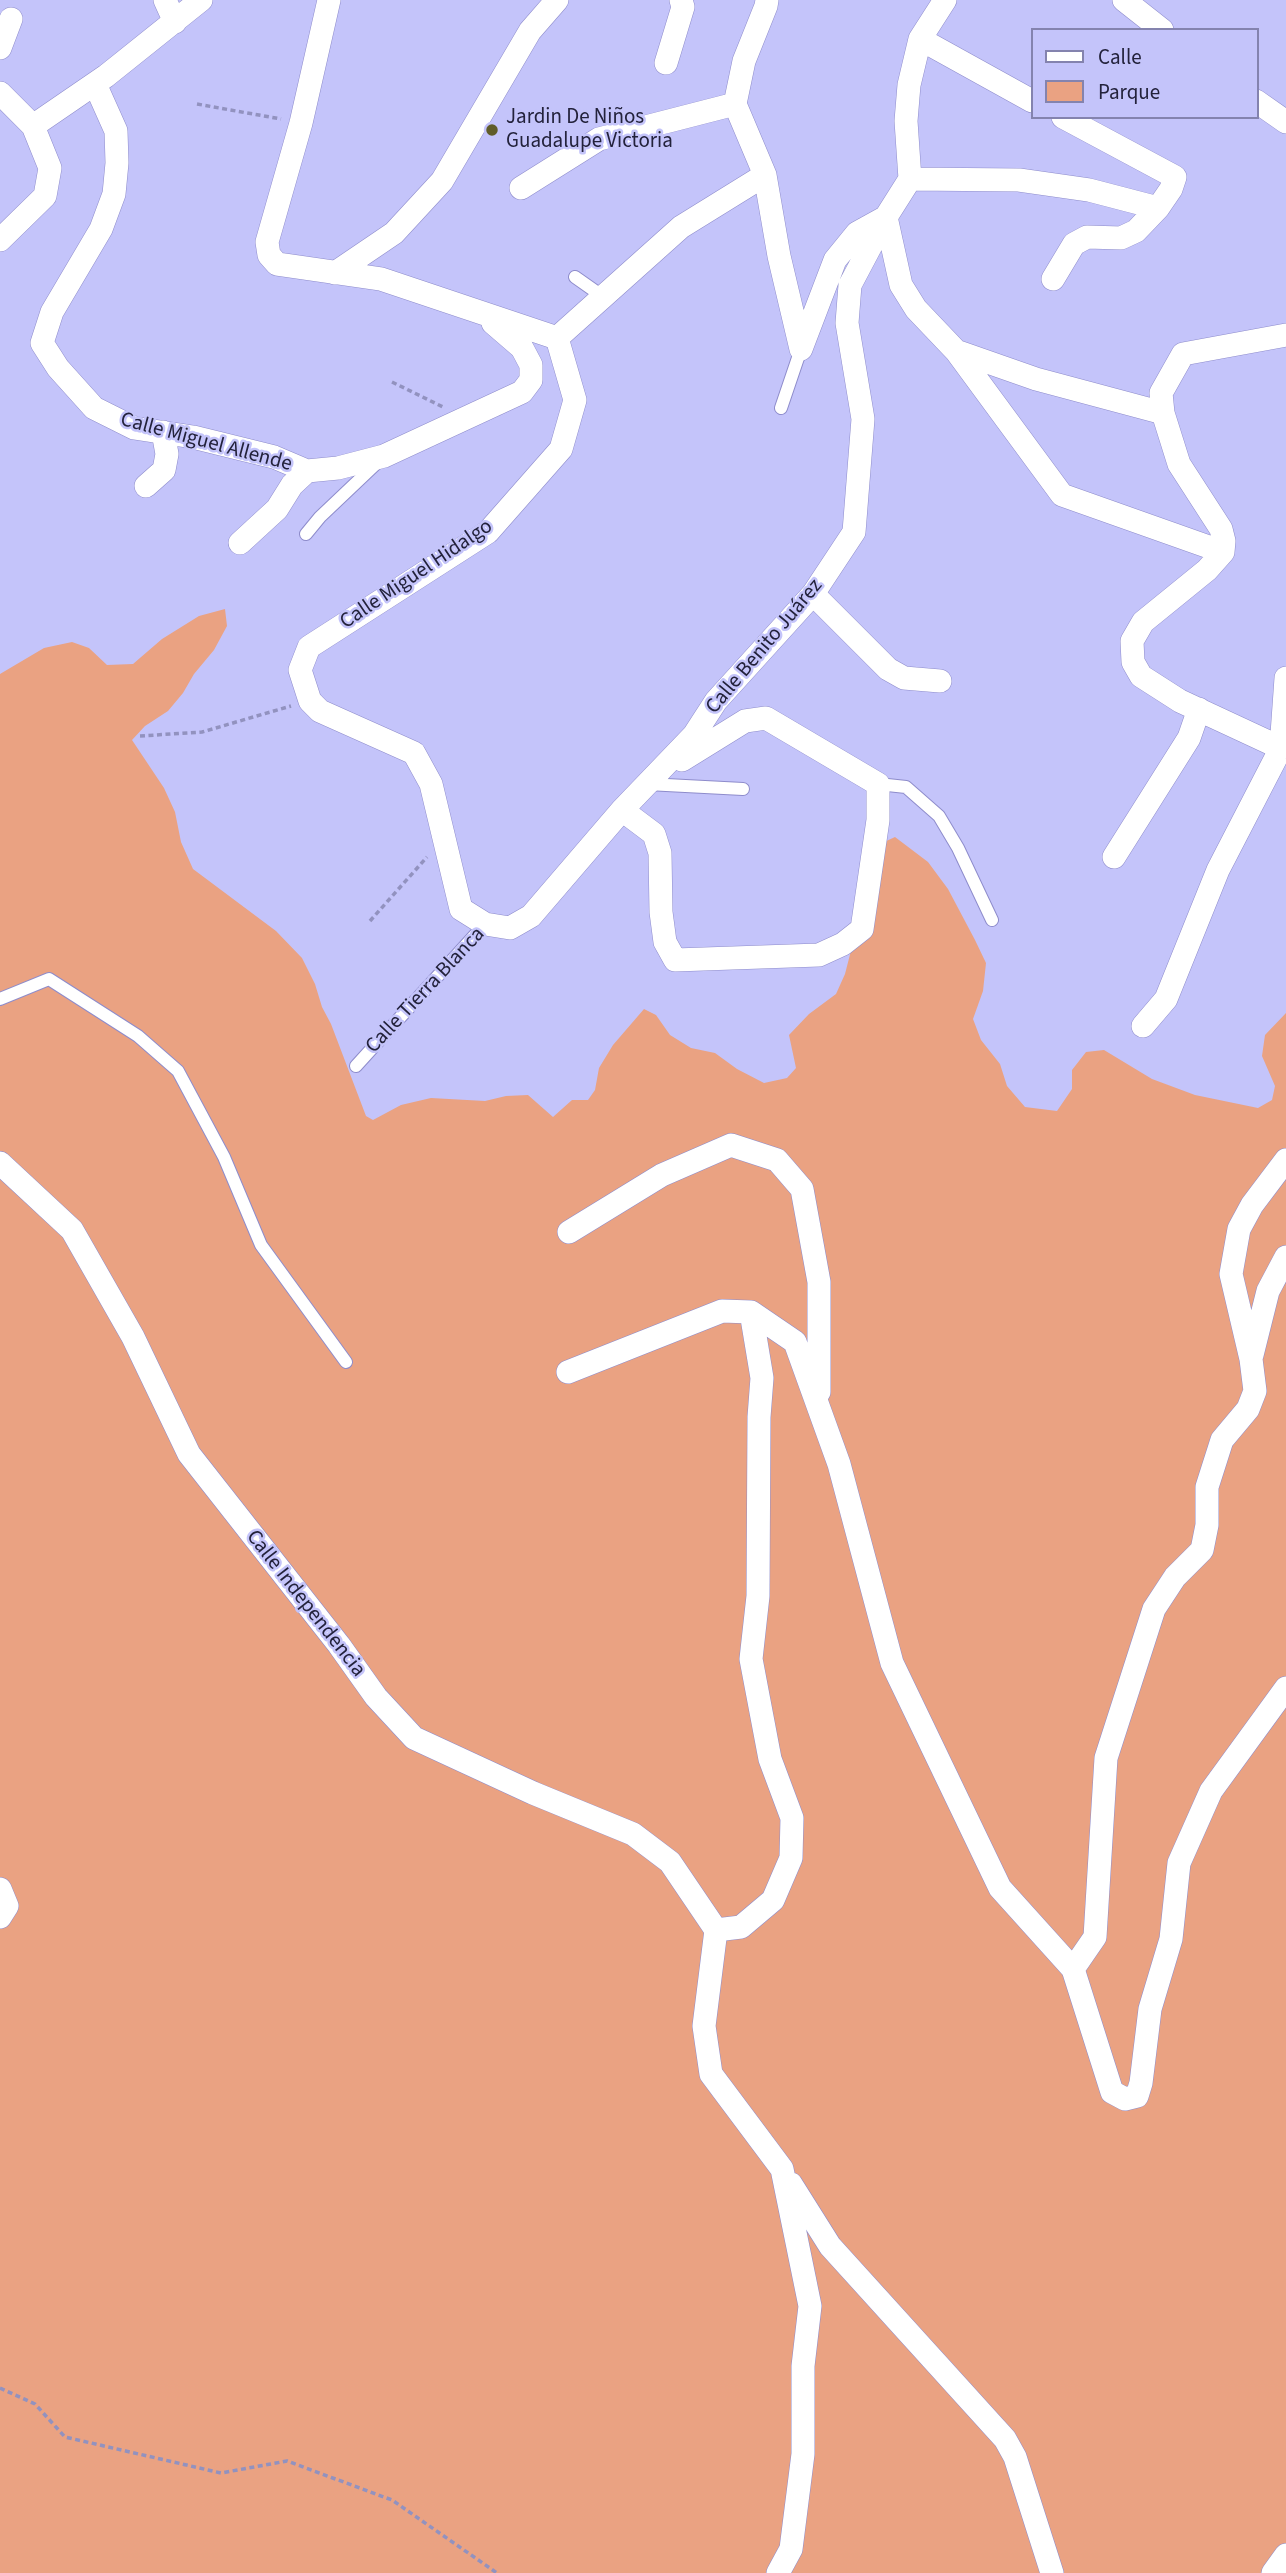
<!DOCTYPE html>
<meta charset="utf-8">
<style>
body{margin:0}
#map{position:relative;width:1286px;height:2573px;overflow:hidden;background:#c4c4fa;font-family:"Source Sans 3",sans-serif}
canvas{display:block}
.legend{position:absolute;left:1031px;top:28px;width:228px;height:91px;box-sizing:border-box;background:#c4c4fa;border:2px solid #8483ae;margin:0;padding:9px 12px;list-style:none;font-size:21px;color:#23223b}
.legend li{display:flex;align-items:center;gap:14px;height:35px}
.legend b{width:35px;border:2px solid #8483ae}
</style>
<div id="map">
<canvas width="1286" height="2573"></canvas>
<ul class="legend">
<li><b style="height:9px;background:#fff"></b>Calle</li>
<li><b style="height:19px;background:#eaa282"></b>Parque</li>
</ul>
</div>
<script>
const ctx = document.querySelector('canvas').getContext('2d');
ctx.lineJoin = 'round';
function fill(path, color) {
  ctx.fillStyle = color;
  ctx.fill(path, 'evenodd');
}
function toPath(rows) {
  const path = new Path2D();
  for (const r of rows) {
    path.moveTo(r[0], r[1]);
    for (let i = 2; i < r.length; i += 2) path.lineTo(r[i], r[i + 1]);
  }
  return path;
}
function stroke(path, color, width, dash) {
  ctx.strokeStyle = color;
  ctx.lineWidth = width;
  ctx.lineCap = dash ? 'butt' : 'round';
  ctx.setLineDash(dash || []);
  ctx.stroke(path);
}
function write(font, color, halo, rows, align = 'center') {
  ctx.font = font + ' "Source Sans 3",sans-serif';
  ctx.lineWidth = 5;
  ctx.setLineDash([]);
  ctx.textBaseline = 'middle';
  ctx.strokeStyle = halo;
  ctx.fillStyle = color;
  for (const [text, x, y, turn = 0] of rows) {
    ctx.save();
    ctx.translate(x, y);
    ctx.rotate((+turn || 0) * Math.PI / 180);
    ctx.textAlign = isNaN(turn) ? turn : align;
    if (halo) ctx.strokeText(text, 0, 0);
    ctx.fillText(text, 0, 0);
    ctx.restore();
  }
}
fill(toPath([
 [225,609,227,626,214,650,194,674,183,693,168,711,145,726,132,740,164,788,175,812,181,842,193,869,276,931,302,958,315,984,322,1007,331,1024,366,1116,373,1120,401,1105,431,1098,485,1101,506,1096,528,1095,553,1117,572,1100,588,1100,595,1090,599,1068,613,1045,644,1009,656,1015,670,1035,691,1048,715,1053,737,1069,764,1083,787,1078,796,1068,789,1035,809,1014,836,994,845,974,855,935,869,849,895,837,928,862,948,889,975,940,986,963,983,991,973,1019,981,1040,1000,1064,1007,1086,1025,1107,1057,1111,1072,1089,1072,1070,1086,1052,1104,1050,1152,1079,1195,1095,1258,1108,1272,1100,1275,1086,1262,1056,1265,1035,1286,1013,1286,2573,0,2573,0,674,44,648,72,642,89,648,107,665,133,664,162,639,199,616]
]), '#eaa282');
const lane = toPath([
 [575,277,602,296],
 [781,408,801,349],
 [306,534,320,517,379,461],
 [647,784,743,789],
 [878,784,906,787,939,816,958,848,992,920],
 [0,999,49,979,138,1036,178,1071,224,1157,261,1245,346,1362],
 [356,1066,485,924]
]);
const street = toPath([
 [165,0,175,22],
 [329,0,301,123,267,242,269,255,277,264,381,279,557,338,575,400,561,449,488,532,309,647,300,670,310,701,320,711,414,753,431,784,461,909,485,924,510,928,531,916,622,810,694,735,716,701,813,594,854,532,863,419,847,323,850,285,886,217,910,179],
 [767,0,766,6,744,61,735,104,765,175,779,256,801,349],
 [1124,0,1162,30],
 [920,39,1032,101],
 [0,48,11,19],
 [666,63,683,7,681,0],
 [95,84,116,131,117,163,114,194,101,229,52,312,42,343,58,368,94,408,134,428,193,437,274,457,307,471],
 [0,93,33,126,50,168,45,196,0,240],
 [1256,101,1286,122],
 [33,126,106,76,201,0],
 [910,179,1019,180,1089,190,1158,208,1171,189,1175,177,1063,117],
 [910,179,906,121,909,85,920,39,945,0],
 [521,188,599,139,735,104],
 [886,217,901,285,916,309,956,351,1062,495,1223,552],
 [335,273,394,233,442,181,530,31,557,0],
 [1053,279,1074,244,1087,237,1121,238,1136,231,1158,208],
 [557,338,681,227,765,175],
 [801,349,835,260,857,233,886,217],
 [956,351,1036,379,1163,413],
 [146,486,164,470,167,454,163,432],
 [240,543,277,509,292,485,307,471,338,468,384,456,522,392,531,380,531,365,522,348,493,323],
 [813,594,888,669,904,678,940,681],
 [1281,748,1180,701,1141,676,1133,662,1132,641,1143,622,1207,570,1223,552,1224,541,1221,529,1179,464,1163,413,1161,393,1183,354,1286,335],
 [622,810,654,834,660,853,661,912,665,942,675,960,819,955,843,944,862,929,878,820,878,784,766,718,745,721,682,760],
 [1114,857,1189,738,1199,709],
 [1143,1026,1166,999,1218,870,1281,748,1286,678],
 [0,1163,72,1230,133,1337,189,1454,339,1645,376,1697,414,1738,533,1793,633,1834,670,1862,716,1930],
 [569,1232,662,1175,731,1145,777,1160,802,1189,819,1282,819,1392],
 [1252,1355,1268,1291,1286,1257],
 [568,1372,722,1311,751,1312,795,1342,839,1464,892,1663,1000,1888,1073,1969,1112,2092,1125,2099,1137,2096,1141,2083,1150,2009,1171,1939,1179,1863,1211,1791,1286,1688],
 [0,1889,7,1906,0,1917],
 [716,1930,704,2026,711,2074,782,2169,810,2306,803,2366,803,2454,791,2549,778,2573],
 [716,1930,741,1927,773,1900,791,1858,792,1818,770,1759,751,1659,758,1596,759,1417,762,1378,751,1312],
 [1073,1969,1095,1937,1106,1758,1154,1609,1175,1577,1202,1550,1207,1525,1207,1487,1222,1440,1248,1409,1255,1391,1251,1359,1231,1274,1239,1229,1252,1205,1286,1160],
 [791,2184,830,2246,1005,2439,1015,2457,1052,2573],
 [1273,2573,1286,2555]
]);
stroke(lane, '#8e8ccb', 14);
stroke(street, '#8e8ccb', 24);
stroke(toPath([
 [197,104,281,119],
 [392,382,443,407],
 [140,736,202,732,291,706],
 [370,921,427,857],
 [0,2388,35,2404,65,2437,221,2473,287,2461,392,2500,497,2573]
]), '#9292bf', 3.5, [5, 3.5]);
stroke(lane, '#fff', 12);
stroke(street, '#fff', 23);
for (const [x, y, r, color] of [
 [492,130,7,"#605c29"]
]) {
  const dot = new Path2D();
  dot.arc(x, y, r, 0, 2 * Math.PI);
  ctx.fillStyle = color;
  ctx.fill(dot);
  stroke(dot, '#c4c4fa', 2.5);
}
write('21px', '#23223b', '#c4c4fa', [
 ["Jardin De Niños",506,118],
 ["Guadalupe Victoria",506,142]
], 'left');
write('21px', '#23223b', '#c4c4fa', [
 ["Calle Miguel Allende",206,443,15],
 ["Calle Miguel Hidalgo",417,575,-34],
 ["Calle Benito Juárez",765,647,-50],
 ["Calle Tierra Blanca",426,991,-47],
 ["Calle Independencia",305,1604,52]
]);
</script>
